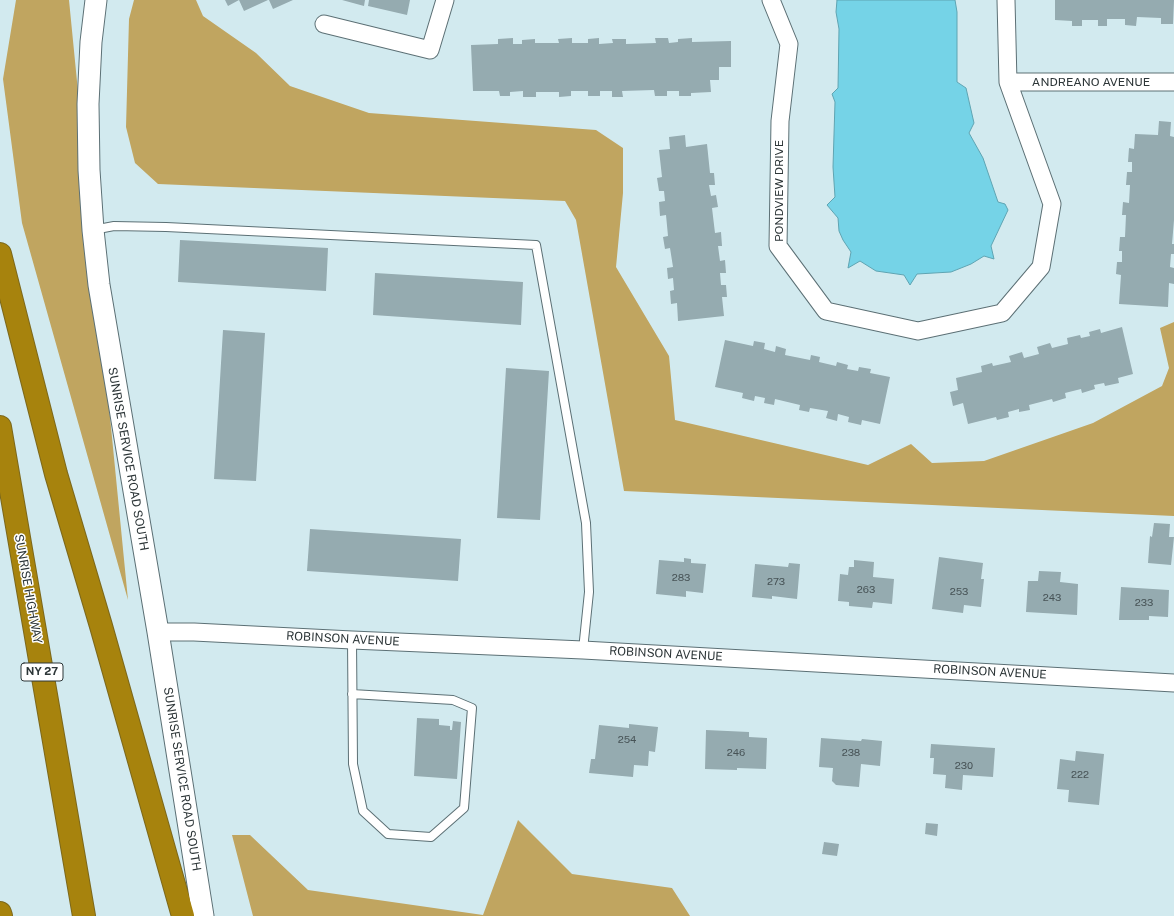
<!DOCTYPE html>
<style>
body{margin:0}
canvas{display:block;background:#d2eaef}
</style>
<canvas width="1174" height="916"></canvas>
<script>
const ctx = document.querySelector('canvas').getContext('2d');
ctx.lineJoin = 'round';
function fill(path, color) {
  ctx.fillStyle = color;
  ctx.fill(path, 'evenodd');
}
function toPath(rows) {
  const path = new Path2D();
  for (const r of rows) {
    path.moveTo(r[0], r[1]);
    for (let i = 2; i < r.length; i += 2) path.lineTo(r[i], r[i + 1]);
  }
  return path;
}
function stroke(path, color, width, dash) {
  ctx.strokeStyle = color;
  ctx.lineWidth = width;
  ctx.lineCap = dash ? 'butt' : 'round';
  ctx.setLineDash(dash || []);
  ctx.stroke(path);
}
function write(font, color, halo, rows, align = 'center') {
  ctx.font = font + ' "Public Sans",sans-serif';
  ctx.lineWidth = 3;
  ctx.setLineDash([]);
  ctx.textBaseline = 'middle';
  ctx.strokeStyle = halo;
  ctx.fillStyle = color;
  for (const [text, x, y, turn = 0] of rows) {
    ctx.save();
    ctx.translate(x, y);
    ctx.rotate((+turn || 0) * Math.PI / 180);
    ctx.textAlign = isNaN(turn) ? turn : align;
    if (halo) ctx.strokeText(text, 0, 0);
    ctx.fillText(text, 0, 0);
    ctx.restore();
  }
}
fill(toPath([
 [16,0,69,0,128,600,22,223,3,79],
 [134,0,196,0,203,16,256,53,290,86,369,113,596,130,623,148,623,193,616,267,669,356,675,420,868,465,911,444,932,463,984,461,1093,423,1162,386,1169,368,1160,328,1174,322,1174,516,624,491,576,220,565,201,158,184,135,163,126,127,129,19],
 [518,820,572,874,672,888,690,916,253,916,232,835,250,835,308,890,483,915]
]), '#c0a560');
const water = toPath([
 [837,0,955,0,957,12,957,82,966,88,974,123,969,133,983,158,998,202,1005,204,1008,210,991,246,994,259,984,256,971,264,951,272,917,274,910,285,904,275,876,271,860,261,848,268,851,252,843,240,839,231,838,218,827,205,835,197,833,167,835,102,832,94,838,88,839,29,836,12,837,0]
]);
fill(water, '#75d3e7');
stroke(water, '#5fa4b2', 1);
fill(toPath([
 [225,0,268,0,244,11,239,0,228,6],
 [269,0,293,0,273,9],
 [342,0,365,0,364,6],
 [369,0,410,0,407,15,368,6],
 [1055,0,1174,0,1173,24,1161,24,1161,18,1137,17,1136,26,1125,25,1125,19,1107,19,1107,26,1098,26,1098,20,1082,20,1082,26,1072,26,1072,21,1055,20],
 [513,38,513,44,522,44,522,40,535,39,535,43,559,43,558,39,572,38,572,43,588,43,588,39,599,38,599,44,613,43,612,39,626,39,626,44,656,43,655,38,668,38,669,43,678,42,678,39,692,38,692,42,731,41,731,67,719,67,719,80,710,80,711,92,691,93,691,96,679,96,679,91,667,91,667,96,655,96,654,90,622,91,623,97,612,97,612,91,600,91,600,96,588,96,588,91,571,91,571,96,559,97,559,92,536,92,536,97,523,97,523,91,510,92,510,96,500,96,499,91,473,91,471,45,498,44,498,39],
 [1159,121,1171,122,1170,136,1174,137,1174,220,1172,244,1174,244,1174,254,1171,254,1170,267,1174,268,1174,284,1169,283,1168,307,1119,304,1121,275,1116,274,1117,262,1122,262,1122,251,1119,251,1120,237,1125,237,1126,215,1122,215,1123,202,1129,203,1130,185,1126,185,1127,172,1132,172,1132,162,1128,162,1129,148,1134,149,1135,134,1158,135],
 [685,135,686,147,707,144,710,173,714,173,715,185,709,185,711,196,716,195,718,207,712,208,715,233,721,232,722,246,718,246,720,261,725,260,726,273,720,273,721,285,726,285,727,297,722,297,724,316,678,321,677,303,671,304,670,291,674,290,673,278,668,279,667,268,673,267,670,248,665,249,663,237,668,236,666,215,660,216,659,202,665,201,664,191,659,191,657,178,662,177,659,150,670,149,669,137],
 [180,240,328,248,326,291,178,282],
 [375,273,523,282,521,325,373,315],
 [1122,327,1133,374,1118,378,1119,383,1105,386,1104,383,1094,385,1095,389,1082,393,1081,389,1065,393,1066,398,1053,402,1052,399,1029,405,1030,410,1019,412,1019,409,1008,412,1009,417,997,420,996,417,968,424,963,403,953,406,950,392,958,390,956,378,982,372,981,366,992,363,993,366,1011,362,1009,356,1022,352,1024,358,1039,354,1037,347,1050,343,1052,348,1068,344,1067,338,1080,335,1081,338,1090,336,1089,332,1100,329,1101,333],
 [223,330,265,333,256,481,214,479],
 [725,340,753,346,754,341,765,343,764,349,775,352,776,346,786,349,785,355,810,360,811,355,820,357,819,362,836,366,837,362,848,365,847,369,858,371,859,367,871,369,870,373,890,377,880,424,862,420,861,425,848,422,849,417,838,414,837,421,826,418,828,411,810,408,809,412,799,410,800,405,775,399,774,405,764,403,765,398,755,396,754,401,742,398,743,393,715,387],
 [506,368,549,371,540,520,497,518],
 [1154,523,1170,524,1169,537,1174,537,1171,565,1148,563,1150,536,1152,537],
 [310,529,461,539,458,581,307,571],
 [939,557,983,563,981,579,984,579,981,607,964,605,963,613,932,609],
 [684,558,691,559,691,563,706,564,703,593,686,591,686,597,656,594,659,560,684,562],
 [854,560,874,562,873,577,894,579,892,604,873,602,872,608,849,606,849,602,838,601,840,574,848,575,849,567,854,567],
 [789,563,800,564,797,599,772,596,772,599,752,597,755,564,788,567],
 [1039,571,1061,572,1060,582,1078,584,1077,615,1026,612,1028,581,1038,581],
 [1121,587,1169,590,1168,617,1149,616,1149,620,1119,620],
 [417,718,439,719,439,725,450,726,450,730,452,730,453,721,461,722,457,779,414,776],
 [629,724,658,727,655,752,649,751,648,766,634,765,633,777,589,773,591,759,595,759,599,725,629,728],
 [706,730,749,732,749,737,767,738,766,769,737,768,737,770,705,769],
 [821,738,861,741,862,739,882,741,880,766,861,764,859,787,836,785,832,781,833,768,819,767],
 [931,744,995,748,993,777,963,775,962,790,945,788,946,775,933,774,934,758,930,758],
 [1076,751,1104,754,1099,805,1068,802,1069,790,1057,789,1060,759,1075,761],
 [926,823,938,824,937,836,925,834],
 [824,842,839,844,837,856,822,854]
]), '#95abb0');
const service = toPath([
 [93,230,114,226,166,227,536,245,586,523,589,592,583,650],
 [352,640,353,764,363,811,388,834,431,837,464,808,472,708,453,700,352,694]
]);
const minor = toPath([
 [771,0,789,44,780,121,778,246,826,311,918,331,1002,313,1041,267,1052,204,1008,82,1006,0],
 [324,24,430,50,445,0],
 [1008,82,1174,82],
 [158,632,194,632,352,640,583,650,1174,683]
]);
const tertiary = toPath([
 [96,0,91,42,88,104,89,170,93,230,99,285,158,632,203,916]
]);
const motorway = toPath([
 [0,254,56,474,101,626,183,916],
 [0,427,84,916],
 [0,913,1,916]
]);
stroke(service, '#5c7075', 10);
stroke(minor, '#5c7075', 19);
stroke(tertiary, '#5c7075', 23);
stroke(motorway, '#7c681c', 24);
stroke(service, '#fff', 8);
stroke(minor, '#fff', 17);
stroke(tertiary, '#fff', 21);
stroke(motorway, '#a7830d', 22);
write('10px', '#475356', null, [
 ["283",681,578],
 ["273",776,582],
 ["263",866,590],
 ["253",959,592],
 ["243",1052,598],
 ["233",1144,603],
 ["254",627,740],
 ["246",736,753],
 ["238",851,753],
 ["230",964,766],
 ["222",1080,775]
]);
for (const [x, y, w] of [
 [42,672,42]
]) {
  const box = new Path2D();
  box.roundRect(x - w / 2, y - 9, w, 18, 3);
  ctx.fillStyle = '#fff';
  ctx.fill(box);
  stroke(box, '#2d3638', 1);
}
write('bold 11px', '#2d3638', null, [
 ["NY 27",42,672]
]);
write('12px', '#2d3638', '#fff', [
 ["ANDREANO AVENUE",1091,82],
 ["PONDVIEW DRIVE",779,191,-90],
 ["SUNRISE SERVICE ROAD SOUTH",128,459,80],
 ["SUNRISE HIGHWAY",28,589,80],
 ["ROBINSON AVENUE",343,639,3],
 ["ROBINSON AVENUE",666,654,3],
 ["ROBINSON AVENUE",990,672,3],
 ["SUNRISE SERVICE ROAD SOUTH",182,779,81]
]);
</script>
